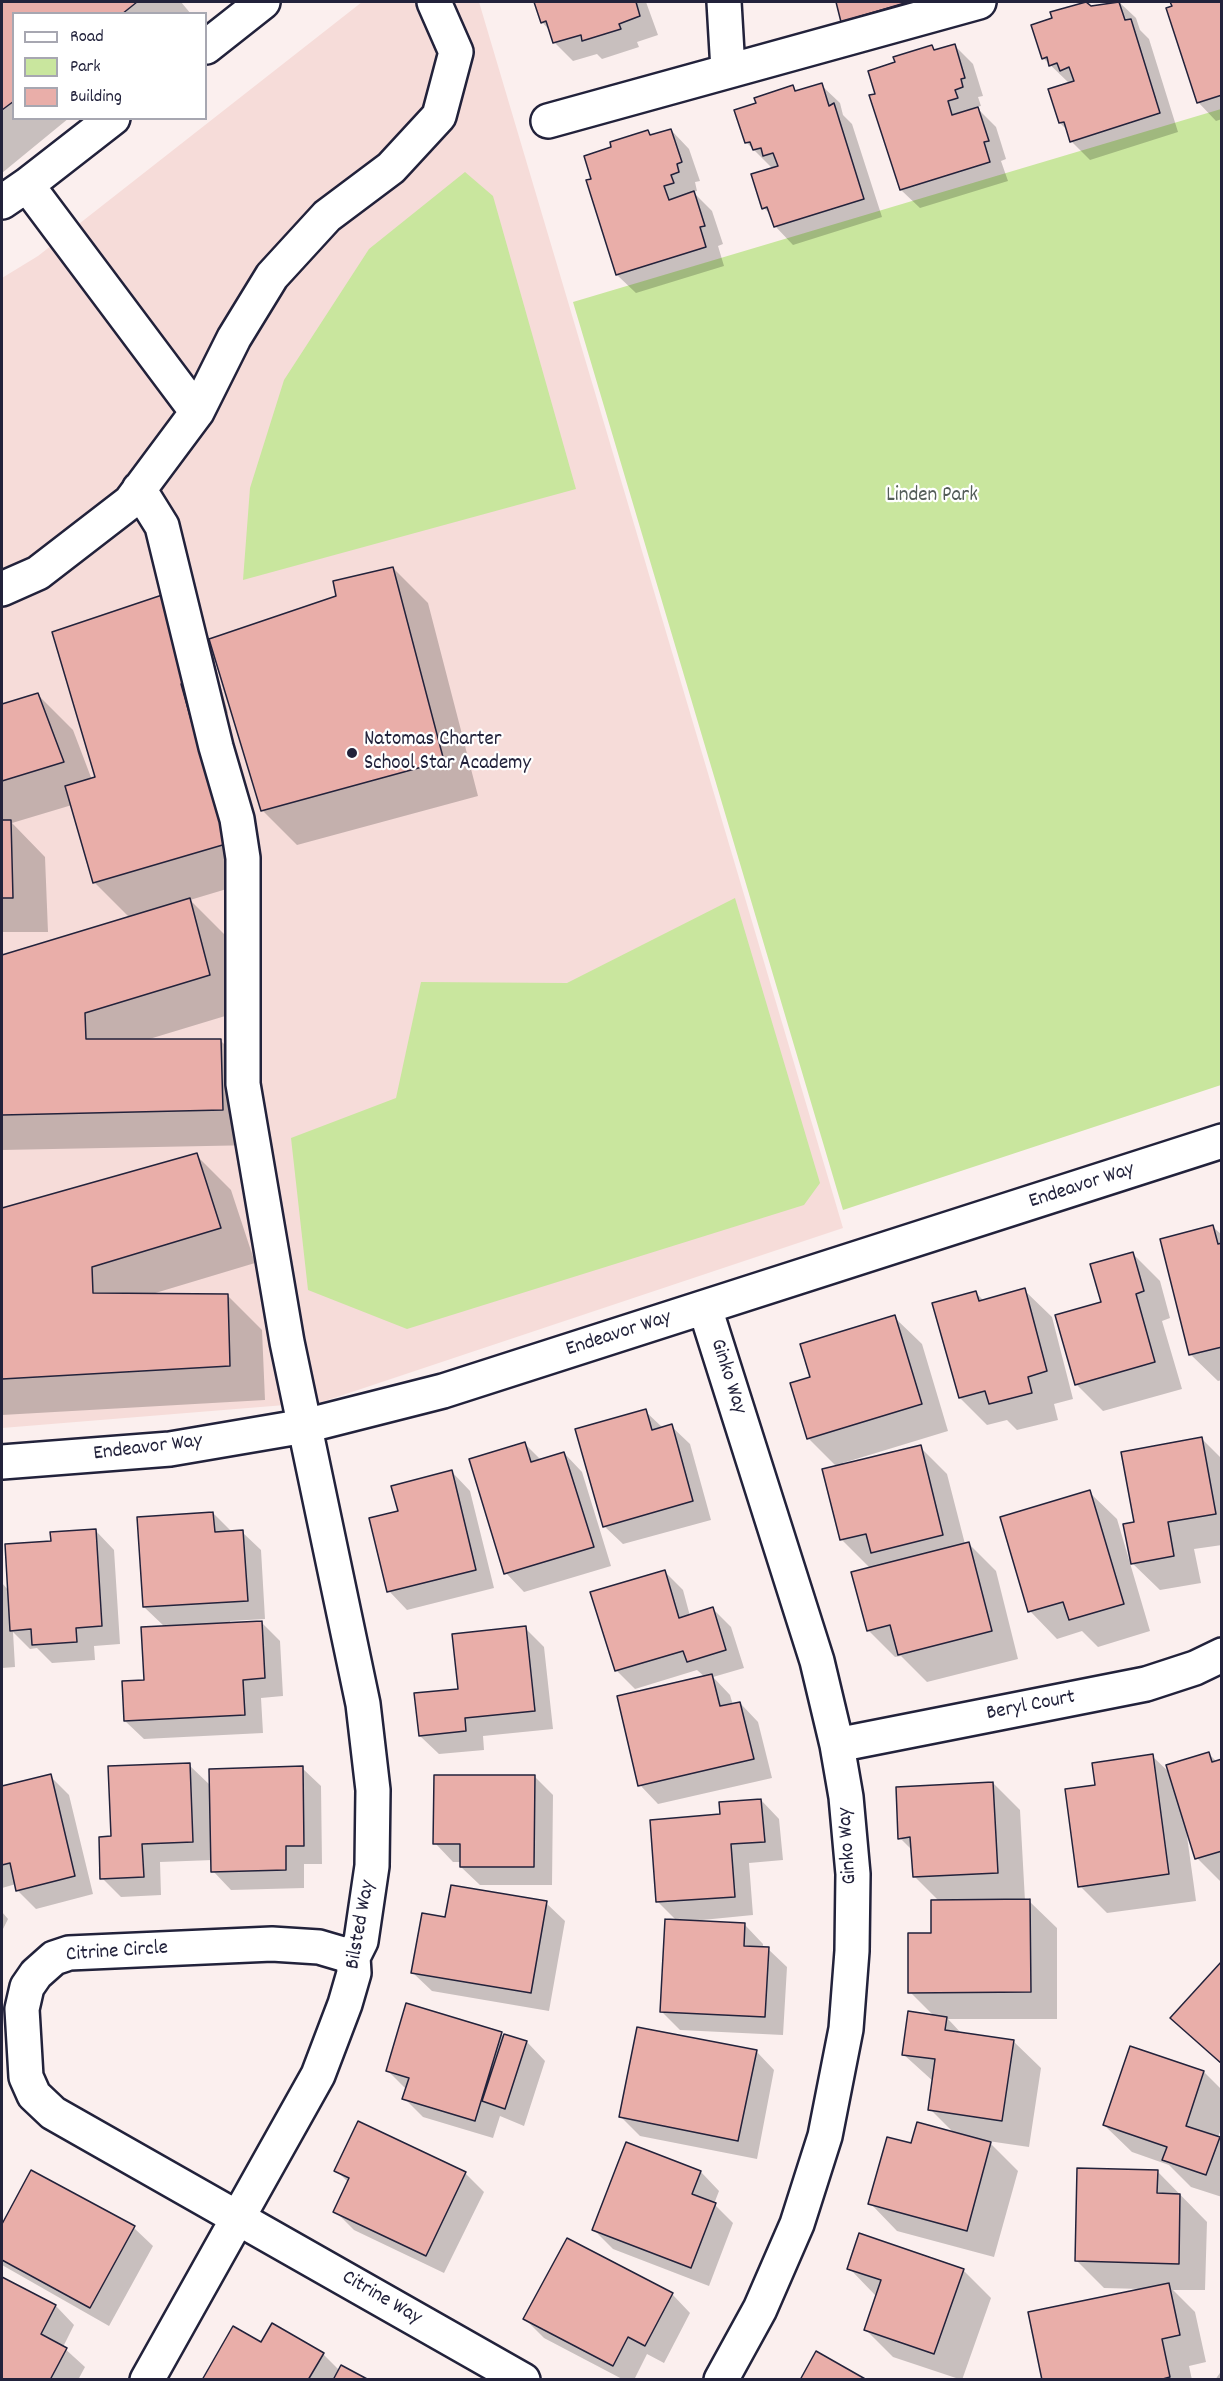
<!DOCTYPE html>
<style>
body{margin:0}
#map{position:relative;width:1223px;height:2381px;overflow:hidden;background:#fbefee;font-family:Dekko,sans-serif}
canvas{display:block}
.frame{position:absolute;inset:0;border:3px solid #22223b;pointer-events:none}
.legend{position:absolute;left:12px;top:12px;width:195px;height:108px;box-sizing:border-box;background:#fff;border:2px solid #a7a7b1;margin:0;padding:8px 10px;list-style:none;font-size:18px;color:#22223b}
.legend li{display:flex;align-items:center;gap:12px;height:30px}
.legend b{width:30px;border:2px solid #a7a7b1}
</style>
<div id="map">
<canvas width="1223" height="2381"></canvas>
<div class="frame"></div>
<ul class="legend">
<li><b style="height:8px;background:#fff"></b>Road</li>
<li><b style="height:16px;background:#c9e69e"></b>Park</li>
<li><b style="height:16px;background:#e9aea9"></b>Building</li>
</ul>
</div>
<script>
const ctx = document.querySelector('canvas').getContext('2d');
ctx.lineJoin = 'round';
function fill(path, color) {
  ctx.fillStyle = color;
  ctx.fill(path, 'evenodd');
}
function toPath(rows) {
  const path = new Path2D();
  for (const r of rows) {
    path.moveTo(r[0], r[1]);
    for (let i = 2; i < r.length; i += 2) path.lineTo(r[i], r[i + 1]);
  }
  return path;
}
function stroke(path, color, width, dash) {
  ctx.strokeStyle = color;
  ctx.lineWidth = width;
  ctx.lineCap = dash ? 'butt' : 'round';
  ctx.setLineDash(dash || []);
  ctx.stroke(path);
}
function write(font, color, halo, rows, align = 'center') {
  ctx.font = font + ' Dekko,sans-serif';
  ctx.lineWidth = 4.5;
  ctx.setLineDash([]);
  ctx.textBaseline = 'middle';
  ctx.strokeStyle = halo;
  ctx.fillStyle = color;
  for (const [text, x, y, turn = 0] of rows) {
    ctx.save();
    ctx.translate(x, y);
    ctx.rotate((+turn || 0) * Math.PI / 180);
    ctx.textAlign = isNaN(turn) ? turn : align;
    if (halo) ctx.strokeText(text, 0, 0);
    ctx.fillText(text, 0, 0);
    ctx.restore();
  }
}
fill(toPath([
 [362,2,479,2,843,1228,322,1402,2,1428,2,278,38,256]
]), '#f6dcd9');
fill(toPath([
 [1221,109,1221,1085,843,1210,573,302],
 [465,172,493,196,576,489,243,580,250,488,284,380,369,249],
 [735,898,820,1183,804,1205,407,1329,308,1290,291,1138,396,1098,421,982,567,983]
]), '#c9e69e');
fill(toPath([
 [2,2,181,2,191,14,14,14,14,118,69,118,2,173],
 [535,2,646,2,658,35,637,42,639,47,602,59,597,54,573,61,555,43,551,32,542,22],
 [838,2,982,2,861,39,842,21],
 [1088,2,1093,7,1119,2,1136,18,1140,30,1149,39,1178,132,1090,160,1071,141,1068,131,1060,123,1070,84,1043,58,1054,19,1052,13],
 [1172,2,1222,2,1222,119,1216,121,1198,102],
 [954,45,973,64,983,96,978,97,981,106,976,107,996,127,1006,159,1001,161,1008,181,920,208,901,190,877,95,897,63,932,47,936,51],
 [821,85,840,103,843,115,852,124,882,217,793,245,775,226,772,216,764,208,773,169,747,143,758,104,793,87,797,92],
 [671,130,689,149,700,181,695,182,697,191,693,192,712,211,723,244,718,246,724,266,636,293,617,275,593,180,613,148,648,132,652,136],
 [393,568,428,603,478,796,297,845,262,810,217,661,214,662,228,713,215,719,260,879,190,900,225,935,245,1010,146,1040,220,1040,255,1075,258,1145,2,1150,2,957,130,918,94,882,72,805,12,823,45,857,48,932,2,932,2,706,38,695,73,730,92,780,97,778,171,594,206,629,209,641,338,597],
 [196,1155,231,1190,255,1263,152,1294,227,1295,262,1330,265,1400,2,1415,2,1210],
 [1213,1227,1222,1235,1222,1380,1218,1381,1190,1354],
 [1133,1254,1160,1281,1170,1318,1162,1321,1182,1389,1103,1411,1076,1384,1103,1303],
 [1024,1290,1052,1317,1073,1399,1054,1404,1058,1420,1017,1430,1007,1420,987,1425,960,1398,976,1293,984,1301],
 [894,1317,922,1344,948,1431,843,1463,844,1465,920,1447,947,1474,965,1544,968,1543,996,1571,1018,1659,927,1682,901,1656,895,1657,868,1630,870,1568,841,1539,837,1467,808,1438,812,1378],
 [645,1411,663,1428,671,1426,690,1444,711,1520,623,1544,604,1526],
 [1202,1439,1222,1459,1222,1545,1194,1549,1201,1583,1160,1590,1132,1563,1136,1523],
 [525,1444,541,1460,564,1453,582,1472,611,1566,524,1592,506,1573],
 [452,1472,470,1491,494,1588,407,1610,389,1591,400,1512],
 [1089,1492,1117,1519,1150,1631,1098,1647,1082,1631,1057,1639,1030,1611],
 [213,1513,232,1532,242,1532,261,1550,265,1619,230,1621,230,1624,261,1622,280,1641,283,1696,261,1698,263,1733,144,1739,125,1721,145,1681,165,1627,144,1607],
 [96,1531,114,1550,120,1644,94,1646,95,1660,52,1663,37,1648,30,1649,13,1632,15,1667,2,1668,2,1583,9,1591,53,1543],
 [664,1571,683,1590,690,1616,713,1609,731,1627,744,1668,713,1677,730,1695,733,1705,740,1703,758,1722,772,1778,658,1804,640,1785,705,1677,697,1670,635,1689,616,1670],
 [525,1628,544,1647,553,1729,483,1736,484,1750,439,1754,420,1736,459,1690],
 [1209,1754,1217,1762,1222,1760,1222,1883,1197,1858,1186,1829,1196,1901,1107,1913,1080,1886,1097,1786,1152,1756,1171,1774],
 [189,1765,211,1786,302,1768,321,1786,322,1864,304,1864,304,1888,231,1890,213,1871,213,1860,160,1862,161,1895,121,1897,102,1878,113,1838],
 [50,1776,69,1795,93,1894,36,1909,17,1890,16,1884,2,1888,2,1788],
 [534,1776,553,1795,552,1885,480,1885,461,1867,461,1862,453,1862,435,1843],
 [993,1783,1020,1810,1025,1901,1029,1901,1057,1928,1057,2019,948,2019,962,2034,1013,2041,1041,2068,1029,2147,988,2141,1018,2171,994,2257,897,2231,870,2203,912,2145,954,2133,930,2109,934,2082,903,2054,934,2016,910,1992,933,1935,939,1901,914,1876,913,1851,900,1838],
 [761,1800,779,1819,783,1860,749,1863,753,1915,682,1922,745,1925,763,1944,763,1949,768,1949,787,1967,783,2035,680,2030,661,2011,677,1921,657,1901,722,1816],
 [546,1903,565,1921,549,2011,432,1991,413,1973,447,1919],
 [2,1912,8,1919,2,1931],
 [1222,1963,1222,2065,1172,2018],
 [501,2034,505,2037,527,2042,545,2061,524,2126,500,2116,493,2138,423,2117,404,2098,407,2090,387,2070],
 [1131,2048,1204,2072,1222,2090,1222,2127,1218,2137,1222,2140,1222,2197,1191,2187,1169,2165,1132,2152,1104,2125],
 [756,2051,774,2070,757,2159,640,2136,621,2117],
 [336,2170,465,2173,484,2192,444,2273,354,2230,335,2211,349,2183],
 [1157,2171,1207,2222,1205,2290,1173,2290,1195,2312,1206,2362,1189,2366,1192,2380,1044,2380,1142,2289,1104,2288,1077,2261],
 [32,2172,134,2228,153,2246,109,2326,2,2265,2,2227],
 [701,2172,719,2191,714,2204,733,2223,709,2286,613,2249,594,2230],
 [849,2268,963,2270,991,2298,962,2380,893,2357,865,2329,876,2296],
 [2,2278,56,2306,74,2325,63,2347,85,2367,78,2380,2,2380],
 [672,2294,690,2313,664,2363,647,2354,634,2380,624,2380,544,2338,525,2319],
 [262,2344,323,2354,339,2370,366,2380,204,2380],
 [1222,2370,1222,2380,1215,2380]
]), '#0003');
const building = toPath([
 [2,2,137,2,122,14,14,14,14,101,2,110,2,2],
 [534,2,636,2,640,16,619,24,621,29,582,41,581,35,553,43,546,21,541,23,534,2],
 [836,2,908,2,841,22,836,2],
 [1086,2,1091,6,1119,2,1125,20,1131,19,1160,113,1070,142,1064,122,1059,123,1048,89,1074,81,1069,67,1060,71,1057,63,1049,66,1047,57,1042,59,1031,25,1052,18,1050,12,1086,2],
 [1170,2,1222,2,1222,95,1197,103,1166,8,1172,6,1170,2],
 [955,44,965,78,961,79,963,87,955,90,958,98,948,101,952,115,978,107,989,141,984,142,990,162,900,190,869,95,875,94,868,71,895,62,893,57,932,45,934,50,955,44],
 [822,83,829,106,834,103,864,199,774,227,767,207,762,209,751,174,778,166,773,153,763,156,761,148,753,150,750,142,745,143,734,110,756,103,754,98,793,85,795,91,822,83],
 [671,129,682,162,677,164,679,172,671,175,674,183,664,186,669,200,694,191,705,226,700,227,706,247,616,275,586,180,591,179,584,156,611,147,610,142,648,130,650,135,671,129],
 [393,567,444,761,261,811,209,639,336,596,333,581,393,567],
 [171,592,194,678,181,684,226,844,93,883,65,786,95,777,52,632,171,592],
 [38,693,64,762,2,781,2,704,38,693],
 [2,820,11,820,13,898,2,898,2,820],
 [190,898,210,975,85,1013,86,1039,221,1039,223,1110,2,1115,2,955,190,898],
 [197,1153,221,1228,92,1267,93,1293,228,1294,230,1366,2,1379,2,1208,197,1153],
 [1213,1225,1218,1244,1222,1243,1222,1347,1189,1355,1160,1239,1213,1225],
 [1133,1252,1144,1291,1136,1294,1155,1362,1075,1385,1055,1315,1101,1302,1090,1264,1133,1252],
 [1025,1288,1047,1371,1028,1377,1032,1393,989,1404,985,1391,959,1398,932,1303,976,1291,979,1301,1025,1288],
 [895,1315,922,1404,807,1439,790,1383,810,1377,800,1344,895,1315],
 [646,1409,652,1430,672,1424,693,1501,603,1527,575,1429,646,1409],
 [1202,1437,1216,1514,1168,1522,1174,1556,1131,1564,1123,1524,1134,1522,1121,1452,1202,1437],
 [525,1442,531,1462,564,1452,594,1547,504,1574,469,1459,525,1442],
 [921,1445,943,1535,871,1553,866,1534,840,1540,822,1469,921,1445],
 [452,1470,476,1570,387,1592,369,1518,398,1511,391,1486,452,1470],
 [1090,1490,1124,1604,1069,1620,1063,1602,1028,1612,1000,1517,1090,1490],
 [213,1512,215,1532,243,1530,248,1601,143,1607,137,1517,213,1512],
 [96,1529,102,1626,76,1628,77,1642,32,1645,31,1629,10,1631,5,1544,51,1541,50,1532,96,1529],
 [969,1542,992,1631,898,1655,890,1625,867,1631,851,1572,969,1542],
 [665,1570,679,1618,713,1607,726,1650,687,1662,683,1651,615,1671,590,1592,665,1570],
 [262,1621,265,1678,243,1680,245,1715,124,1721,122,1681,144,1680,141,1627,262,1621],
 [526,1626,535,1711,465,1718,466,1731,419,1736,414,1693,458,1689,452,1634,526,1626],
 [712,1674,720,1706,740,1702,754,1759,638,1786,617,1696,712,1674],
 [1209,1752,1212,1762,1222,1759,1222,1851,1195,1859,1166,1765,1209,1752],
 [1153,1754,1169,1874,1078,1887,1065,1789,1095,1785,1092,1763,1153,1754],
 [190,1763,193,1842,142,1844,144,1877,100,1879,99,1837,111,1836,108,1766,190,1763],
 [303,1766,304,1846,286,1846,286,1870,211,1872,209,1769,303,1766],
 [51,1774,75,1876,16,1891,10,1863,2,1865,2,1786,51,1774],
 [434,1775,535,1775,534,1867,460,1867,460,1844,433,1844,434,1775],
 [993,1782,998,1873,913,1877,910,1837,898,1839,896,1787,993,1782],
 [761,1799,765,1842,731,1844,735,1897,656,1902,650,1820,720,1814,719,1802,761,1799],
 [451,1885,547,1901,531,1993,411,1973,422,1913,445,1917,451,1885],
 [1030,1899,1031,1992,908,1993,908,1933,931,1933,931,1900,1030,1899],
 [665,1919,745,1923,744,1946,769,1947,765,2017,660,2012,665,1919],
 [1222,1961,1222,2064,1170,2018,1222,1961],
 [406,2003,502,2032,475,2121,402,2099,409,2078,386,2071,406,2003],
 [908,2011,947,2017,945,2030,1014,2040,1002,2121,928,2110,935,2059,902,2055,908,2011],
 [637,2027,757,2050,738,2141,619,2117,637,2027],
 [504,2034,527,2041,505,2109,482,2101,504,2034],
 [1130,2046,1204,2071,1186,2126,1220,2137,1206,2175,1162,2160,1167,2147,1103,2125,1130,2046],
 [358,2121,466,2172,426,2256,333,2212,349,2178,334,2171,358,2121],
 [917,2122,991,2142,967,2231,868,2204,887,2137,911,2143,917,2122],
 [626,2142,701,2171,692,2194,716,2203,691,2268,592,2230,626,2142],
 [1077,2168,1158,2170,1157,2193,1180,2194,1179,2264,1075,2261,1077,2168],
 [31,2170,135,2226,90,2308,2,2260,2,2224,31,2170],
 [859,2233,964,2269,934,2354,864,2330,881,2280,847,2269,859,2233],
 [567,2238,673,2293,645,2346,628,2337,613,2366,523,2319,567,2238],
 [2,2277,56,2305,41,2334,67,2348,50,2380,2,2380,2,2277],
 [1169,2283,1180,2335,1162,2339,1170,2377,1159,2380,1042,2380,1028,2312,1169,2283],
 [272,2323,324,2353,308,2380,202,2380,233,2326,261,2342,272,2323],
 [816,2351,867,2380,800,2380,816,2351],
 [341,2365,369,2380,333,2380,341,2365]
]);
fill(building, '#e9aea9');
stroke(building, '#22223b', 1.5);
const minor = toPath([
 [724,2,728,70],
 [206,47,263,2],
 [548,121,979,2],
 [27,185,197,412],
 [2,202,27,185,113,118],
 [139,489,162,526,216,747,237,819,243,858,243,1084,287,1342,363,1704,373,1790,372,1866,361,1941,353,1957,354,1973,345,2004,318,2075,147,2380],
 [2,589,38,573,130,502,197,412,234,338,272,276,327,216,391,168,439,116,456,52,434,2],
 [705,1308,817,1661,837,1745,846,1797,853,1874,852,1951,846,2029,825,2136,797,2224,760,2309,721,2380],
 [2,1462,170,1449,305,1426,443,1391,1222,1141],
 [837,1745,1146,1684,1195,1668,1222,1655],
 [353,1957,319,1947,272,1944,69,1953,54,1958,36,1974,27,1987,22,2009,26,2077,34,2095,53,2113,523,2380]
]);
stroke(minor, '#22223b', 38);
stroke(minor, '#fff', 33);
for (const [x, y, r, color] of [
 [352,753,6,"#22223b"]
]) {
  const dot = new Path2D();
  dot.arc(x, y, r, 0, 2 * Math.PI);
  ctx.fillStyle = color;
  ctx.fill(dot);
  stroke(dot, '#fff', 2);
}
write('21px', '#545d59', '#fff', [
 ["Linden Park",932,497]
]);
write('21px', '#22223b', '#fff', [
 ["Natomas Charter",364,741],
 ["School Star Academy",364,765]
], 'left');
write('21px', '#22223b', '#fff', [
 ["Endeavor Way",1082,1187,-18],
 ["Endeavor Way",619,1335,-18],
 ["Ginko Way",727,1377,72],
 ["Endeavor Way",148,1449,-7],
 ["Beryl Court",1031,1707,-11],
 ["Ginko Way",849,1846,-94],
 ["Bilsted Way",362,1925,-80],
 ["Citrine Circle",117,1953,-4],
 ["Citrine Way",381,2299,30]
]);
</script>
